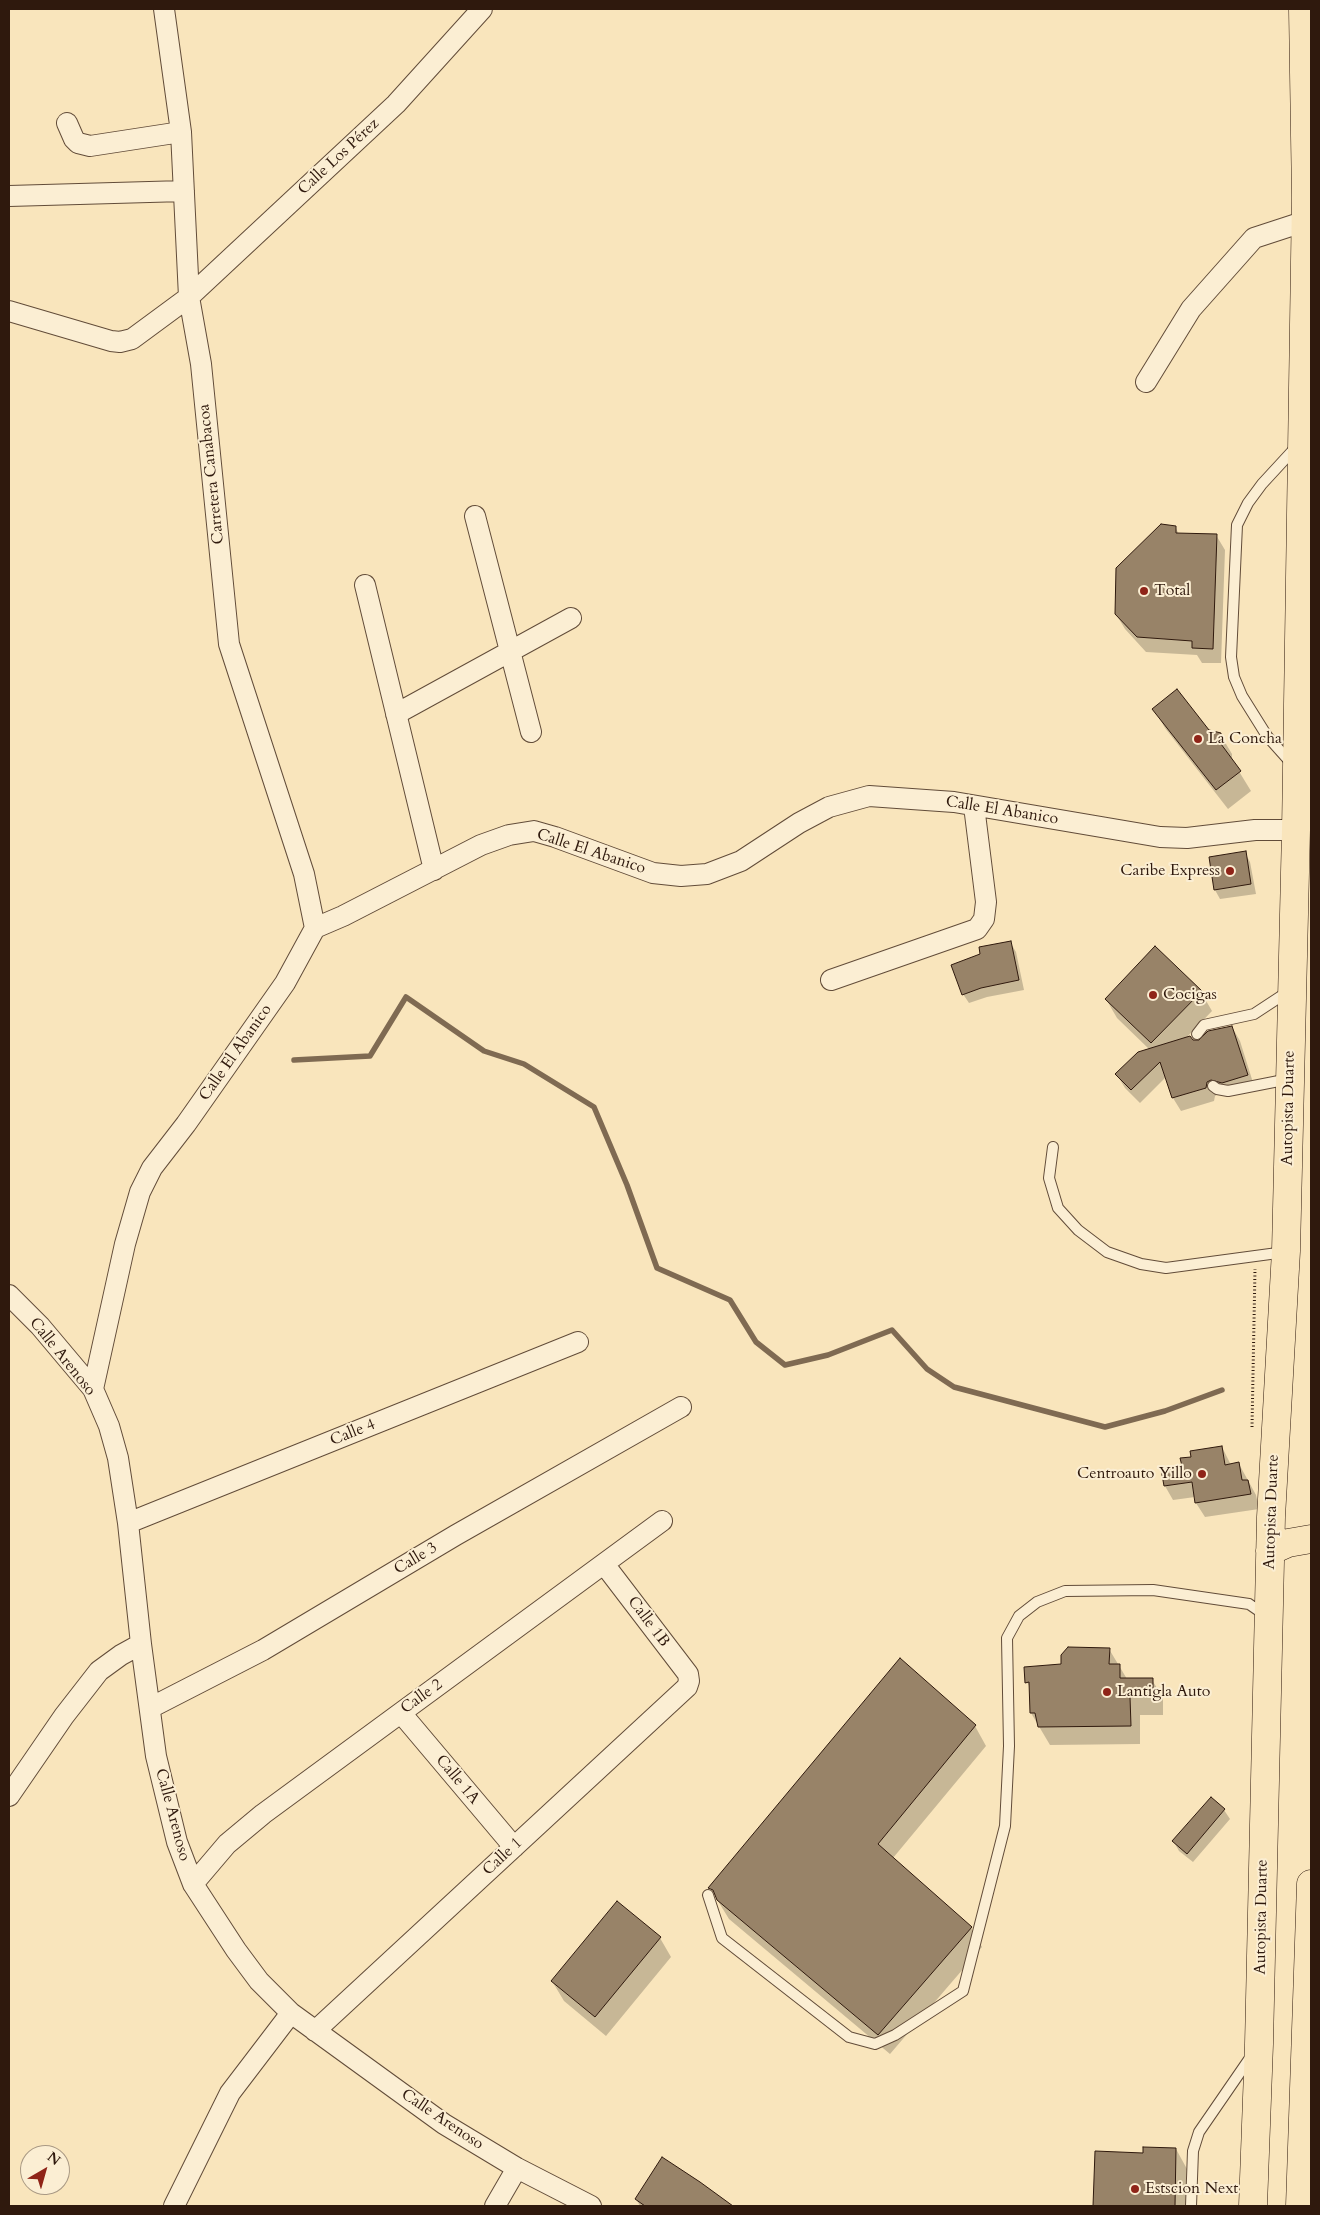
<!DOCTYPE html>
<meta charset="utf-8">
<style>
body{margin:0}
#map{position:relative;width:1320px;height:2215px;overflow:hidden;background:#f9e5bc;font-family:Cardo,serif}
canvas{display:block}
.frame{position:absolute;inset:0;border:10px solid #2f190d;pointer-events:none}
.north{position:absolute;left:20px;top:2145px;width:50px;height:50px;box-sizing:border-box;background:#fbeed3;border:1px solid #a99984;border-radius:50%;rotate:38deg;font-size:14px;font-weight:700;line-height:20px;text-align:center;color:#2f190d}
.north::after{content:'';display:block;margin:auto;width:18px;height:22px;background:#8f2418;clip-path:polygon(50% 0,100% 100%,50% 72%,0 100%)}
</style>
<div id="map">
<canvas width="1320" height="2215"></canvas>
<div class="frame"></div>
<div class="north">N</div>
</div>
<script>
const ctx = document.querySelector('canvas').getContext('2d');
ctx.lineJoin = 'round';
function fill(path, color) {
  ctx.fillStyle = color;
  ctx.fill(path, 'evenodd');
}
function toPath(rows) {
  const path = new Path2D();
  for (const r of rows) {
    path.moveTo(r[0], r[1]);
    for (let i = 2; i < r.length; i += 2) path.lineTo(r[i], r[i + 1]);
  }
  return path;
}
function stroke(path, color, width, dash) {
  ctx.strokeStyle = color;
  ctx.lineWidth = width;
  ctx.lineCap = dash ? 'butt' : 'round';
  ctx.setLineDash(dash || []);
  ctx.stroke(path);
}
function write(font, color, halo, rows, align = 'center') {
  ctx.font = font + ' Cardo,serif';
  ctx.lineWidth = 4;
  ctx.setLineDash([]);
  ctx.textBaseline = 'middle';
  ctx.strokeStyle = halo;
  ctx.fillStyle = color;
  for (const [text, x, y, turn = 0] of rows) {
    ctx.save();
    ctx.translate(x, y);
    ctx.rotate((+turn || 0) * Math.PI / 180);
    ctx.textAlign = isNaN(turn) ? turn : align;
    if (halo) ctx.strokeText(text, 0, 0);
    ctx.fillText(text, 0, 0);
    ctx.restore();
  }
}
fill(toPath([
 [1175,527,1179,534,1216,535,1225,550,1221,663,1202,663,1197,655,1146,652,1125,629,1116,614],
 [1154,709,1208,732,1220,734,1232,754,1232,760,1251,791,1228,809,1165,728],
 [1245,853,1250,862,1256,894,1220,899,1215,890],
 [1010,942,1016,952,1024,990,987,997,969,1003,963,994],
 [1201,992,1212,1011,1185,1039,1200,1042,1232,1027,1240,1041,1255,1089,1230,1096,1219,1093,1215,1096,1214,1101,1181,1111,1173,1098,1166,1077,1140,1103,1125,1088,1117,1075,1150,1050,1117,1018,1106,999],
 [1222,1447,1231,1465,1239,1464,1256,1495,1259,1509,1205,1517,1196,1503,1195,1497,1173,1500,1165,1486,1163,1470,1183,1467,1193,1458],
 [1109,1649,1127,1679,1152,1680,1163,1698,1163,1715,1140,1715,1140,1744,1050,1745,1031,1713,1031,1689,1027,1682,1063,1665],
 [900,1660,975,1726,986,1746,893,1858,971,1928,982,1947,890,2054,729,1919,710,1888],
 [1211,1798,1224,1810,1230,1819,1193,1862,1179,1851,1174,1842],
 [660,1938,671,1957,606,2036,564,2001,552,1981],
 [1176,2149,1187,2169,1186,2206,1095,2206,1096,2153,1144,2154],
 [662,2159,730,2206,640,2206,636,2199]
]), '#0003');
stroke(toPath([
 [294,1060,370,1056,406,997,484,1051,524,1064,594,1107,627,1185,657,1268,730,1300,756,1342,785,1365,828,1355,892,1330,927,1369,954,1387,1105,1427,1165,1411,1222,1390]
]), '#7f6a52', 5.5);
const building = toPath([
 [1161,524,1176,526,1176,533,1217,534,1213,649,1192,648,1192,641,1137,637,1115,614,1116,568,1161,524],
 [1177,689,1209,730,1221,733,1221,744,1241,771,1216,790,1152,709,1177,689],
 [1246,851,1251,884,1214,890,1209,857,1246,851],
 [1011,941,1019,980,981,988,962,995,951,965,980,954,979,947,1011,941],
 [1155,946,1202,991,1151,1043,1105,999,1155,946],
 [1232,1026,1248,1075,1222,1083,1211,1080,1207,1082,1206,1088,1172,1098,1160,1062,1131,1090,1115,1074,1138,1052,1190,1036,1193,1040,1199,1040,1208,1031,1232,1026],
 [1222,1446,1225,1465,1239,1462,1242,1480,1248,1480,1251,1494,1195,1503,1192,1482,1164,1486,1161,1469,1182,1466,1180,1458,1191,1457,1190,1451,1222,1446],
 [1068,1647,1110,1648,1109,1664,1120,1664,1120,1678,1153,1678,1153,1697,1130,1697,1131,1726,1038,1727,1035,1713,1030,1713,1029,1682,1025,1683,1024,1667,1061,1664,1061,1655,1068,1647],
 [900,1658,976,1725,878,1844,972,1927,878,2035,717,1900,713,1890,708,1888,900,1658],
 [1211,1797,1225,1809,1187,1854,1172,1841,1211,1797],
 [617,1901,661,1937,595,2017,551,1981,617,1901],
 [1143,2147,1176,2148,1175,2206,1093,2206,1095,2151,1143,2153,1143,2147],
 [662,2157,700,2182,733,2206,645,2206,635,2199,662,2157]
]);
fill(building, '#988368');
stroke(building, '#2f190d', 1);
const lane = toPath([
 [1292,764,1267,736,1242,696,1234,677,1231,657,1237,525,1248,503,1262,484,1297,446],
 [1197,1034,1204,1025,1254,1014,1289,991],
 [1213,1086,1217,1089,1228,1091,1289,1079],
 [1053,1147,1049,1178,1058,1208,1078,1230,1107,1252,1141,1264,1166,1268,1285,1252],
 [708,1895,722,1938,849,2037,875,2044,895,2035,963,1991,1005,1826,1009,1746,1007,1638,1019,1616,1037,1602,1065,1591,1153,1590,1249,1604,1265,1615],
 [1191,2206,1193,2151,1199,2132,1252,2055]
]);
const street = toPath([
 [164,9,181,132,189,297,201,364,229,644,304,874,315,928],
 [67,123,74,139,78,143,90,146,181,132],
 [9,196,184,191],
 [9,311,111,341,120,342,132,339,189,297,396,104,482,9],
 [1146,382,1191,309,1254,238,1306,221],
 [475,516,531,732],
 [365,585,434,870],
 [396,714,571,618],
 [831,980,977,929,984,919,986,902,974,806],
 [9,1295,40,1326,93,1389,109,1426,118,1458,128,1523,141,1644,156,1756,177,1842,193,1884,236,1950,259,1981,291,2013,444,2124,517,2168,591,2206],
 [93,1389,125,1244,140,1192,152,1168,186,1124,285,983,315,928,343,916,481,845,509,835,534,831,555,837,653,873,681,876,707,874,741,861,799,823,829,807,869,796,954,802,1160,837,1187,838,1255,830,1296,830],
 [128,1523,578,1342],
 [150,1708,263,1650,456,1535,681,1407],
 [401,1713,514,1847],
 [9,1796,64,1716,99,1671,121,1655,141,1644],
 [193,1884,227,1844,263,1814,662,1521],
 [315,2031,687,1687,689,1681,688,1674,604,1564],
 [174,2206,230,2093,291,2013],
 [495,2206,517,2168]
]);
const highway = toPath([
 [1270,1551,1288,1543,1311,1539],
 [1253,2206,1259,2044,1271,1517,1286,1251,1296,830,1306,198,1303,9],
 [1300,2206,1311,1884]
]);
stroke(lane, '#624c39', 12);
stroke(street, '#624c39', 22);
stroke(highway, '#2f190d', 29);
stroke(toPath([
 [1252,1427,1255,1269]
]), '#2f190d', 3, [1, 2.5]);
stroke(lane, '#fbeed3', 10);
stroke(street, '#fbeed3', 20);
stroke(highway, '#f9e5bc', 28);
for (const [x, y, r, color] of [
 [1144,591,5,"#8f2418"],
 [1198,739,5,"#8f2418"],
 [1230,871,5,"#8f2418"],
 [1153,995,5,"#8f2418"],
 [1202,1474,5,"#8f2418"],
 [1107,1692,5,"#8f2418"],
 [1135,2189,5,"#8f2418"]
]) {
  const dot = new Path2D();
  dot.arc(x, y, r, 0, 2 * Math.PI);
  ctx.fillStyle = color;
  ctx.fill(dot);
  stroke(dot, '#fbeed3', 2);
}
write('16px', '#2f190d', '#fbeed3', [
 ["Calle Los Pérez",339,157,-43],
 ["Carretera Canabacoa",212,474,-96],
 ["Calle El Abanico",1002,811,9],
 ["Calle El Abanico",591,852,18],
 ["Calle El Abanico",236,1053,-55],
 ["Autopista Duarte",1289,1108,-89],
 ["Calle Arenoso",62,1357,51],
 ["Calle 4",353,1433,-22],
 ["Autopista Duarte",1272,1512,-88],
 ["Calle 3",416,1559,-31],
 ["Calle 1B",648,1622,53],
 ["Calle 2",422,1697,-36],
 ["Calle 1A",457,1780,50],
 ["Calle Arenoso",172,1815,75],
 ["Calle 1",503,1857,-43],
 ["Autopista Duarte",1262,1917,-89],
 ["Calle Arenoso",442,2120,34]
]);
write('16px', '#2f190d', '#fbeed3', [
 ["Total",1154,591],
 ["La Concha",1208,739],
 ["Caribe Express",1220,871,"right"],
 ["Cocigas",1163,995],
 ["Centroauto Yillo",1192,1474,"right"],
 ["Lantigla Auto",1117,1692],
 ["Estscion Next",1145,2189]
], 'left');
</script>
